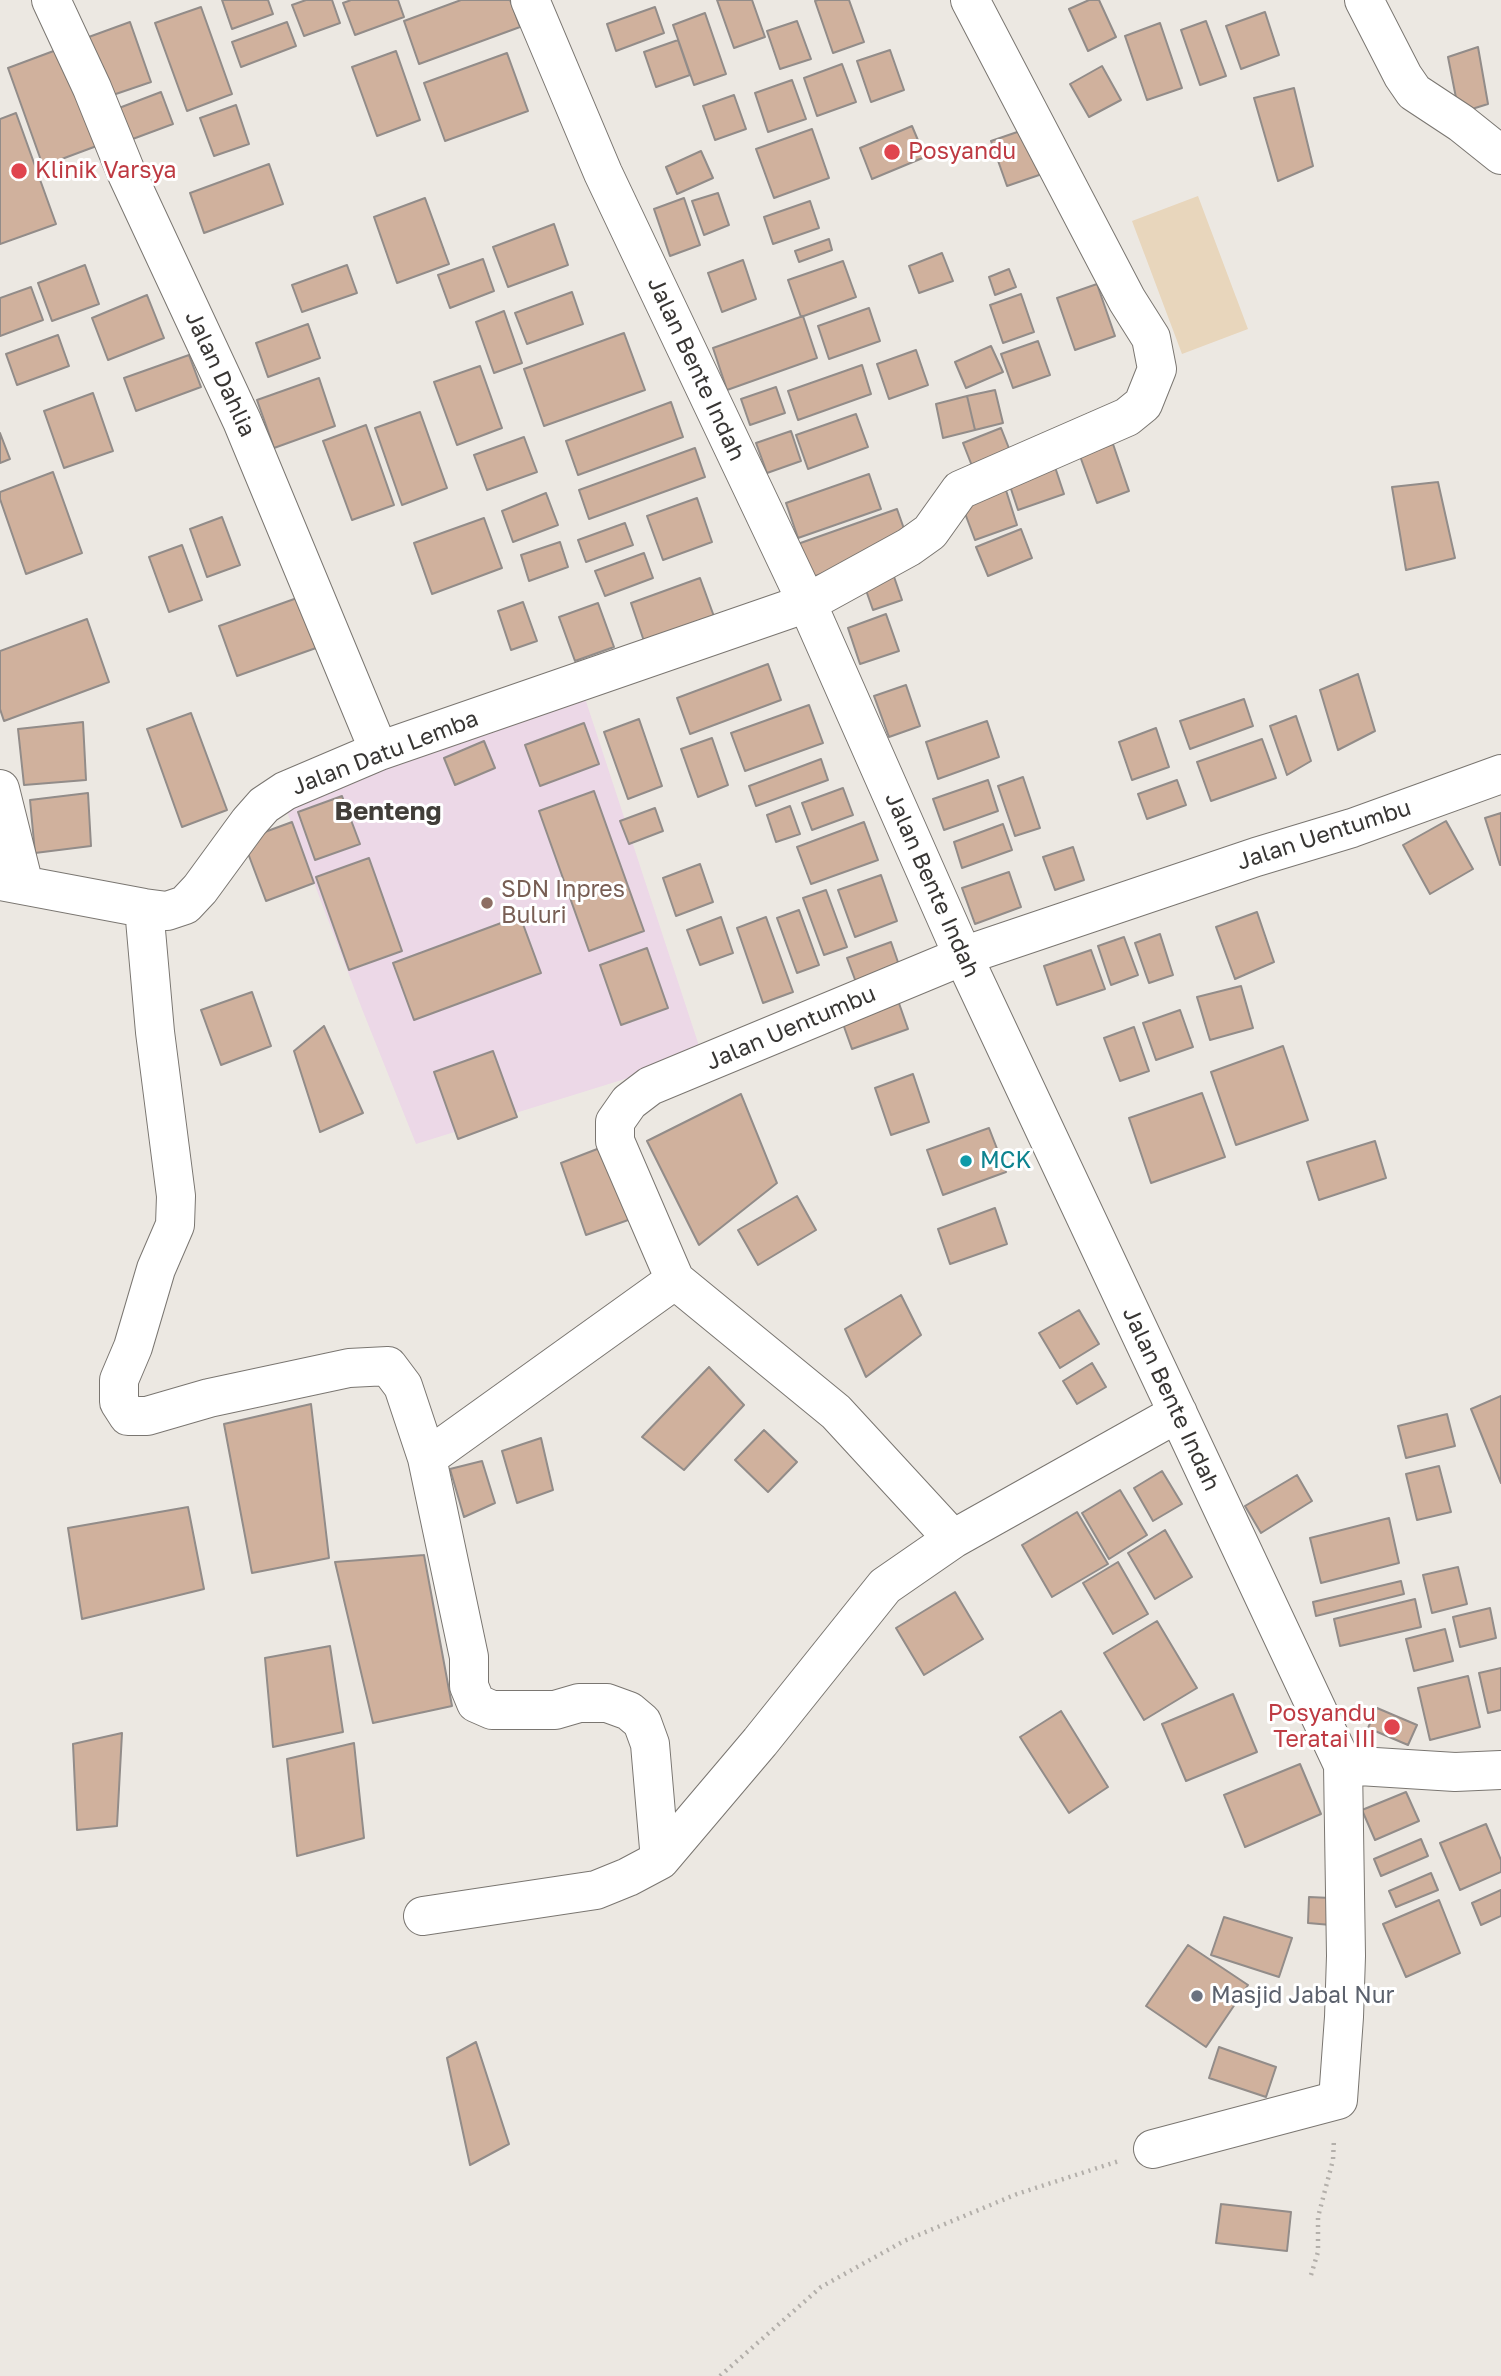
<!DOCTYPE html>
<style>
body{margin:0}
canvas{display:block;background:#ece8e2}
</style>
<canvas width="1501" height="2376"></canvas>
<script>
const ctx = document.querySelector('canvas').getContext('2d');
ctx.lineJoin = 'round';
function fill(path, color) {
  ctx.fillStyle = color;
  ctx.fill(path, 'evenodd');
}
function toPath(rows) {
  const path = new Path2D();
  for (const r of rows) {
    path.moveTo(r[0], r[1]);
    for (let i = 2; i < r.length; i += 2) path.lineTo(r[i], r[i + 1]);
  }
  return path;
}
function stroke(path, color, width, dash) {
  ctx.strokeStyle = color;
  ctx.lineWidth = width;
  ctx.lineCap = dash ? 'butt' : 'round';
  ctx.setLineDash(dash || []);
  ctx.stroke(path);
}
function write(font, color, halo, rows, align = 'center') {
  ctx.font = font + ' "Golos Text",sans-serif';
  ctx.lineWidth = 6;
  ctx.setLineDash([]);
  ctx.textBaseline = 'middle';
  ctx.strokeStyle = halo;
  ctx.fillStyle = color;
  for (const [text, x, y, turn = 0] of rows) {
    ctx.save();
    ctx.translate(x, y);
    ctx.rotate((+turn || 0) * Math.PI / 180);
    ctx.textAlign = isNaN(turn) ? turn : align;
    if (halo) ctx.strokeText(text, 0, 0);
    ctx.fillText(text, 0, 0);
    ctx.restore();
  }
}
fill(toPath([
 [582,689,702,1055,416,1144,362,1009,281,796]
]), '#ecd8e7');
fill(toPath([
 [1198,196,1248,329,1182,354,1132,221]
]), '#e8d6bc');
const building = toPath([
 [222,0,268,0,273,14,232,29,222,0],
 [306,0,332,0,340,23,304,36,292,5,306,0],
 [351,0,398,0,404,17,355,35,343,3,351,0],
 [461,0,510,0,520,27,419,64,404,21,461,0],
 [717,0,752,0,765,37,734,48,717,0],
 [818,0,849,0,864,42,833,53,815,1,818,0],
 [1089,0,1099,0,1116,37,1088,51,1069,9,1089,0],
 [201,7,232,94,187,111,155,23,201,7],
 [655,7,664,33,616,51,607,24,655,7],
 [1265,12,1279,55,1241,69,1226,26,1265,12],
 [705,13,726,74,694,85,673,25,705,13],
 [797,21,811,59,780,69,767,31,797,21],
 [1206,21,1226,76,1200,85,1181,30,1206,21],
 [130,22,151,82,107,97,86,38,130,22],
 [287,22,296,46,241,67,232,42,287,22],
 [1160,23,1182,88,1147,100,1125,36,1160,23],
 [678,40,690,75,656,87,644,52,678,40],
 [67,46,102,144,43,166,8,68,67,46],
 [1478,47,1488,104,1459,113,1448,57,1478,47],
 [890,50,904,90,871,102,857,61,890,50],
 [396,51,420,120,377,136,352,67,396,51],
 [507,53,528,111,445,141,424,83,507,53],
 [842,64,856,102,817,116,804,78,842,64],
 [1102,66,1121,100,1089,117,1070,84,1102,66],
 [792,80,806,119,768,132,755,93,792,80],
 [1294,88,1313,166,1278,181,1254,98,1294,88],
 [161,92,173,124,130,140,119,108,161,92],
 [734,95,746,129,715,140,703,106,734,95],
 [236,105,249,144,214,156,200,118,236,105],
 [16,113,56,224,0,244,0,119,16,113],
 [912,126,925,157,872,179,860,148,912,126],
 [1029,128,1045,173,1007,186,991,141,1029,128],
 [812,129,829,178,774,198,756,149,812,129],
 [701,151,713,178,677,194,666,167,701,151],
 [269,164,283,204,204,233,190,193,269,164],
 [718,193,729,225,704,235,692,201,718,193],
 [425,198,449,264,397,283,374,217,425,198],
 [684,198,700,245,670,256,654,209,684,198],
 [810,201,819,228,773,244,764,217,810,201],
 [554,224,568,265,508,287,493,247,554,224],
 [829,239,832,250,799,262,795,251,829,239],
 [942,253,953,281,919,293,909,266,942,253],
 [483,259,494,291,450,308,438,275,483,259],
 [743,260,756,299,722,312,708,273,743,260],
 [843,261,856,297,801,317,788,280,843,261],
 [85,265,99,304,52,321,38,283,85,265],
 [347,265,357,293,302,312,292,285,347,265],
 [1009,269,1016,287,995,295,989,277,1009,269],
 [1097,284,1115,336,1075,350,1057,298,1097,284],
 [31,287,43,320,0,336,0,298,31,287],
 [572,292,583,324,527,344,515,313,572,292],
 [1021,294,1034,332,1003,343,990,305,1021,294],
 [147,295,164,338,108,360,92,318,147,295],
 [869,308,880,341,829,359,818,326,869,308],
 [504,311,522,363,494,373,476,322,504,311],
 [803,316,817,358,727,390,713,348,803,316],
 [308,324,320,358,268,377,256,343,308,324],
 [624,333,645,390,544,426,524,369,624,333],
 [58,335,69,366,17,385,6,354,58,335],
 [1038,341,1050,375,1013,388,1001,354,1038,341],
 [991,346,1003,372,966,388,955,362,991,346],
 [916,350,928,385,889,399,877,364,916,350],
 [189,355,201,387,136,411,124,378,189,355],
 [862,365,871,394,798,420,788,391,862,365],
 [480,366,502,428,457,445,434,382,480,366],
 [319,378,335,426,274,448,257,400,319,378],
 [776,387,785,413,750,425,741,399,776,387],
 [995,390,1003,423,975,430,967,396,995,390],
 [93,393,113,451,64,468,44,411,93,393],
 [967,396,975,430,943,438,936,404,967,396],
 [671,402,683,437,578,475,566,441,671,402],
 [420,412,447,488,402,505,375,428,420,412],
 [856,414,868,447,808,469,796,435,856,414],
 [366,425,394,505,352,520,323,441,366,425],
 [1001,428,1012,456,974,471,963,443,1001,428],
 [791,431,801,461,767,473,756,443,791,431],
 [0,433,10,459,0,463,0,433],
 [524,437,537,472,487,490,474,455,524,437],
 [1113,444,1129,491,1097,503,1080,456,1113,444],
 [695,448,705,477,589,519,579,490,695,448],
 [1055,467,1064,494,1018,510,1009,483,1055,467],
 [53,472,82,553,26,574,0,499,0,492,53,472],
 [869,474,881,509,798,538,786,503,869,474],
 [1438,482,1455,558,1406,570,1392,487,1438,482],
 [1004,484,1017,525,975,540,960,500,1004,484],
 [546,493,558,525,513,542,502,511,546,493],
 [697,498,712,542,663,560,647,516,697,498],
 [897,509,909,543,804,580,792,546,897,509],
 [222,517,240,565,207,577,190,529,222,517],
 [484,518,502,568,432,594,414,543,484,518],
 [625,523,633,545,586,562,578,540,625,523],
 [1021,529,1032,558,988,576,976,547,1021,529],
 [560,542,568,567,529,581,521,555,560,542],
 [182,545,202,600,169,612,149,557,182,545],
 [644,553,653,578,605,596,595,571,644,553],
 [891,568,902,600,873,610,862,579,891,568],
 [700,578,716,622,646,647,631,603,700,578],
 [297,598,316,648,237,676,219,626,297,598],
 [523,602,537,641,511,650,498,611,523,602],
 [598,603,614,647,575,661,559,617,598,603],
 [886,614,899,651,860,664,848,628,886,614],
 [87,619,109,682,4,721,0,709,0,651,87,619],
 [768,664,781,700,690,734,677,698,768,664],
 [1358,674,1375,731,1338,750,1320,690,1358,674],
 [906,685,920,726,889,737,874,696,906,685],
 [1244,699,1253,726,1190,749,1180,721,1244,699],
 [809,705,823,743,745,771,731,733,809,705],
 [191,713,227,810,182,827,147,729,191,713],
 [1296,716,1311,761,1287,775,1270,726,1296,716],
 [639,719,662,786,628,799,604,732,639,719],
 [987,721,999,757,938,779,926,742,987,721],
 [83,722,86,780,24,785,18,729,83,722],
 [584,723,599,764,540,786,525,745,584,723],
 [1156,728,1169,767,1132,780,1119,742,1156,728],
 [712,738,728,785,698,797,681,749,712,738],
 [1262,739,1276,778,1211,801,1197,762,1262,739],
 [484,741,495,768,455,785,444,758,484,741],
 [821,759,828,780,756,806,749,786,821,759],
 [1023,777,1040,828,1015,836,998,786,1023,777],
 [988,780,998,811,944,830,933,799,988,780],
 [1177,780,1186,805,1147,819,1138,794,1177,780],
 [843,788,853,815,812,830,802,803,843,788],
 [594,791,644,931,589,951,539,811,594,791],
 [88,793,91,846,35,853,30,800,88,793],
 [342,796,360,844,315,860,298,812,342,796],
 [790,806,800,834,776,842,767,815,790,806],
 [655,808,663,831,629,844,620,821,655,808],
 [1501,813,1501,865,1500,865,1485,818,1501,813],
 [1446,821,1473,869,1430,894,1403,845,1446,821],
 [292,822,314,883,266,901,243,840,292,822],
 [864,822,878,860,811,884,797,847,864,822],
 [1003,824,1012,850,962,868,954,842,1003,824],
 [1073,847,1084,880,1055,890,1043,857,1073,847],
 [369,858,402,951,349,970,316,877,369,858],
 [700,864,713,902,676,916,663,878,700,864],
 [1009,872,1021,907,975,924,962,888,1009,872],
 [881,875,897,921,855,937,838,890,881,875],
 [826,890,847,947,824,955,803,898,826,890],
 [799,910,819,965,797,973,777,918,799,910],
 [1257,912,1274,962,1235,979,1216,927,1257,912],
 [520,916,541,973,414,1020,393,963,520,916],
 [721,917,733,953,700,965,687,930,721,917],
 [766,917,793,992,763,1003,737,928,766,917],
 [1160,934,1173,975,1149,983,1135,943,1160,934],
 [1124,937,1138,975,1111,985,1098,946,1124,937],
 [891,942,900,968,857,985,847,958,891,942],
 [647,948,668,1008,621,1025,600,965,647,948],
 [1091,950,1105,989,1057,1005,1044,966,1091,950],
 [1241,986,1253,1028,1210,1040,1197,997,1241,986],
 [894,989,908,1029,852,1049,838,1010,894,989],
 [252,992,271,1046,221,1065,201,1010,252,992],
 [1180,1010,1193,1047,1156,1060,1143,1023,1180,1010],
 [324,1026,363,1113,320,1132,294,1051,324,1026],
 [1134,1027,1149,1071,1120,1081,1104,1038,1134,1027],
 [1283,1046,1308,1120,1236,1145,1211,1072,1283,1046],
 [493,1051,517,1117,458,1139,434,1072,493,1051],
 [913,1074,929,1122,891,1135,875,1088,913,1074],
 [1202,1093,1225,1157,1151,1183,1129,1118,1202,1093],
 [741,1094,777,1183,699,1245,647,1141,741,1094],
 [989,1128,1006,1172,943,1195,927,1150,989,1128],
 [1375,1141,1386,1178,1319,1200,1307,1162,1375,1141],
 [605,1146,631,1219,586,1235,561,1163,605,1146],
 [797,1196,816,1230,758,1265,738,1230,797,1196],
 [995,1208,1007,1244,950,1264,938,1229,995,1208],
 [901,1295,921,1335,866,1377,845,1329,901,1295],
 [1079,1310,1099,1344,1060,1368,1039,1333,1079,1310],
 [1092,1363,1106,1387,1077,1404,1063,1381,1092,1363],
 [709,1367,744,1405,684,1470,642,1437,709,1367],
 [1501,1396,1501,1483,1471,1409,1501,1396],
 [311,1404,329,1558,252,1573,224,1424,311,1404],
 [1447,1414,1455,1446,1406,1458,1398,1426,1447,1414],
 [764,1430,797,1462,768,1492,735,1460,764,1430],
 [541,1438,553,1490,517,1503,502,1451,541,1438],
 [482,1461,495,1503,464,1517,450,1469,482,1461],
 [1439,1466,1451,1512,1417,1520,1406,1474,1439,1466],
 [1162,1471,1182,1504,1153,1521,1134,1488,1162,1471],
 [1297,1475,1312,1501,1261,1533,1245,1506,1297,1475],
 [1120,1490,1147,1535,1109,1559,1082,1513,1120,1490],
 [188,1507,204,1589,82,1619,68,1528,188,1507],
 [1077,1512,1108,1564,1052,1597,1022,1545,1077,1512],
 [1389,1518,1399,1563,1321,1583,1310,1538,1389,1518],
 [1165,1530,1192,1577,1155,1599,1128,1553,1165,1530],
 [424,1555,452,1706,373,1723,335,1562,424,1555],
 [1118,1562,1148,1614,1113,1634,1083,1583,1118,1562],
 [1458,1567,1467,1604,1432,1613,1423,1575,1458,1567],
 [1401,1581,1404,1594,1316,1616,1313,1602,1401,1581],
 [955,1592,983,1639,924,1675,896,1628,955,1592],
 [1415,1599,1421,1627,1340,1646,1334,1619,1415,1599],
 [1490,1608,1496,1638,1460,1647,1453,1617,1490,1608],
 [1157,1621,1197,1688,1144,1720,1104,1653,1157,1621],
 [1445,1629,1453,1661,1414,1671,1406,1639,1445,1629],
 [330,1646,343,1732,273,1747,265,1658,330,1646],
 [1501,1668,1501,1710,1488,1713,1479,1673,1501,1668],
 [1468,1676,1480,1727,1430,1740,1418,1688,1468,1676],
 [1233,1694,1257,1752,1186,1781,1162,1724,1233,1694],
 [1377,1708,1417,1725,1408,1745,1368,1728,1377,1708],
 [1061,1711,1108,1787,1069,1813,1020,1737,1061,1711],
 [122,1733,117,1826,77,1830,73,1744,122,1733],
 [354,1743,364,1838,297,1856,287,1759,354,1743],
 [1300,1764,1321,1814,1245,1847,1224,1795,1300,1764],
 [1406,1792,1419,1821,1375,1840,1362,1810,1406,1792],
 [1486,1824,1501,1860,1501,1872,1460,1890,1440,1843,1486,1824],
 [1421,1839,1428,1856,1381,1876,1374,1859,1421,1839],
 [1431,1873,1438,1890,1396,1907,1389,1891,1431,1873],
 [1501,1890,1501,1916,1481,1925,1472,1903,1501,1890],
 [1309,1897,1331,1898,1331,1925,1308,1923,1309,1897],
 [1439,1900,1460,1953,1406,1977,1383,1924,1439,1900],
 [1224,1917,1292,1938,1279,1977,1211,1955,1224,1917],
 [1188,1945,1248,1985,1206,2047,1146,2006,1188,1945],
 [476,2042,509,2144,470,2165,447,2058,476,2042],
 [1219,2047,1276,2067,1266,2097,1209,2078,1219,2047],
 [1221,2204,1291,2212,1287,2251,1216,2243,1221,2204]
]);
fill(building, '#d0b19d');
stroke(building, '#928c89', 2);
const minor = toPath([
 [51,0,92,88,126,172,242,421,379,751],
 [530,0,603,173,807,603,963,956,1343,1765,1346,1956,1344,2017,1338,2100,1153,2149],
 [1364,0,1403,76,1414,92,1461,123,1501,155],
 [0,789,24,885],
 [0,881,144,908,167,911,185,905,200,889,249,822,264,805,285,791,379,751,807,603,909,547,930,532,960,490,1127,417,1143,404,1157,369,1151,338,1127,300,970,0],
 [144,908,155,1032,176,1196,175,1225,156,1269,133,1347,119,1380,119,1402,128,1416,147,1416,209,1398,349,1368,388,1366,403,1386,427,1458,469,1657,469,1686,476,1703,492,1710,555,1710,579,1703,607,1703,629,1711,642,1722,650,1744,660,1860],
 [427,1458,675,1280],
 [953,1539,836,1412,675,1280,615,1141,615,1122,629,1102,650,1086,963,956,1256,857,1352,828,1501,774],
 [1343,1765,1455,1772,1501,1770],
 [423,1916,596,1890,628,1877,660,1860,760,1742,885,1586,953,1539,1178,1413]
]);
stroke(minor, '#7a7671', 40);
stroke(toPath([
 [1311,2275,1318,2252,1318,2217,1333,2160,1334,2139],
 [720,2376,821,2287,904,2241,1017,2194,1119,2161]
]), '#b3afaa', 4.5, [2, 5]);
stroke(minor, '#fff', 38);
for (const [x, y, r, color] of [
 [892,152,9,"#e0444e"],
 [19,171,9,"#e0444e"],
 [487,903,7,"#8d6e63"],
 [966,1161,7,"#0f9aa8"],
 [1392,1727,9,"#e0444e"],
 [1197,1996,7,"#6b7280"]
]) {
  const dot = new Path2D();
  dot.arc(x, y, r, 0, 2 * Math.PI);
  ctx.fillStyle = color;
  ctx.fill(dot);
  stroke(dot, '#fff', 2.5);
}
write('23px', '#be3a42', '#fff', [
 ["Posyandu",908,152],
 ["Klinik Varsya",35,171],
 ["Posyandu",1376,1714,"right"],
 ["Teratai III",1376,1740,"right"]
], 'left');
write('23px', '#383634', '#fff', [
 ["Jalan Bente Indah",696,369,65],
 ["Jalan Dahlia",220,374,65],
 ["Jalan Datu Lemba",385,753,-21],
 ["Jalan Uentumbu",1324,835,-18],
 ["Jalan Bente Indah",932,885,66],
 ["Jalan Uentumbu",791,1028,-23],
 ["Jalan Bente Indah",1171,1399,65]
]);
write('23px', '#785e54', '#fff', [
 ["SDN Inpres",501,890],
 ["Buluri",501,916]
], 'left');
write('23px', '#0d838f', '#fff', [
 ["MCK",980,1161]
], 'left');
write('23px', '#5b616d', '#fff', [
 ["Masjid Jabal Nur",1211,1996]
], 'left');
write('bold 26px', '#413e39', '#fff', [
 ["Benteng",388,812]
]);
</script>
